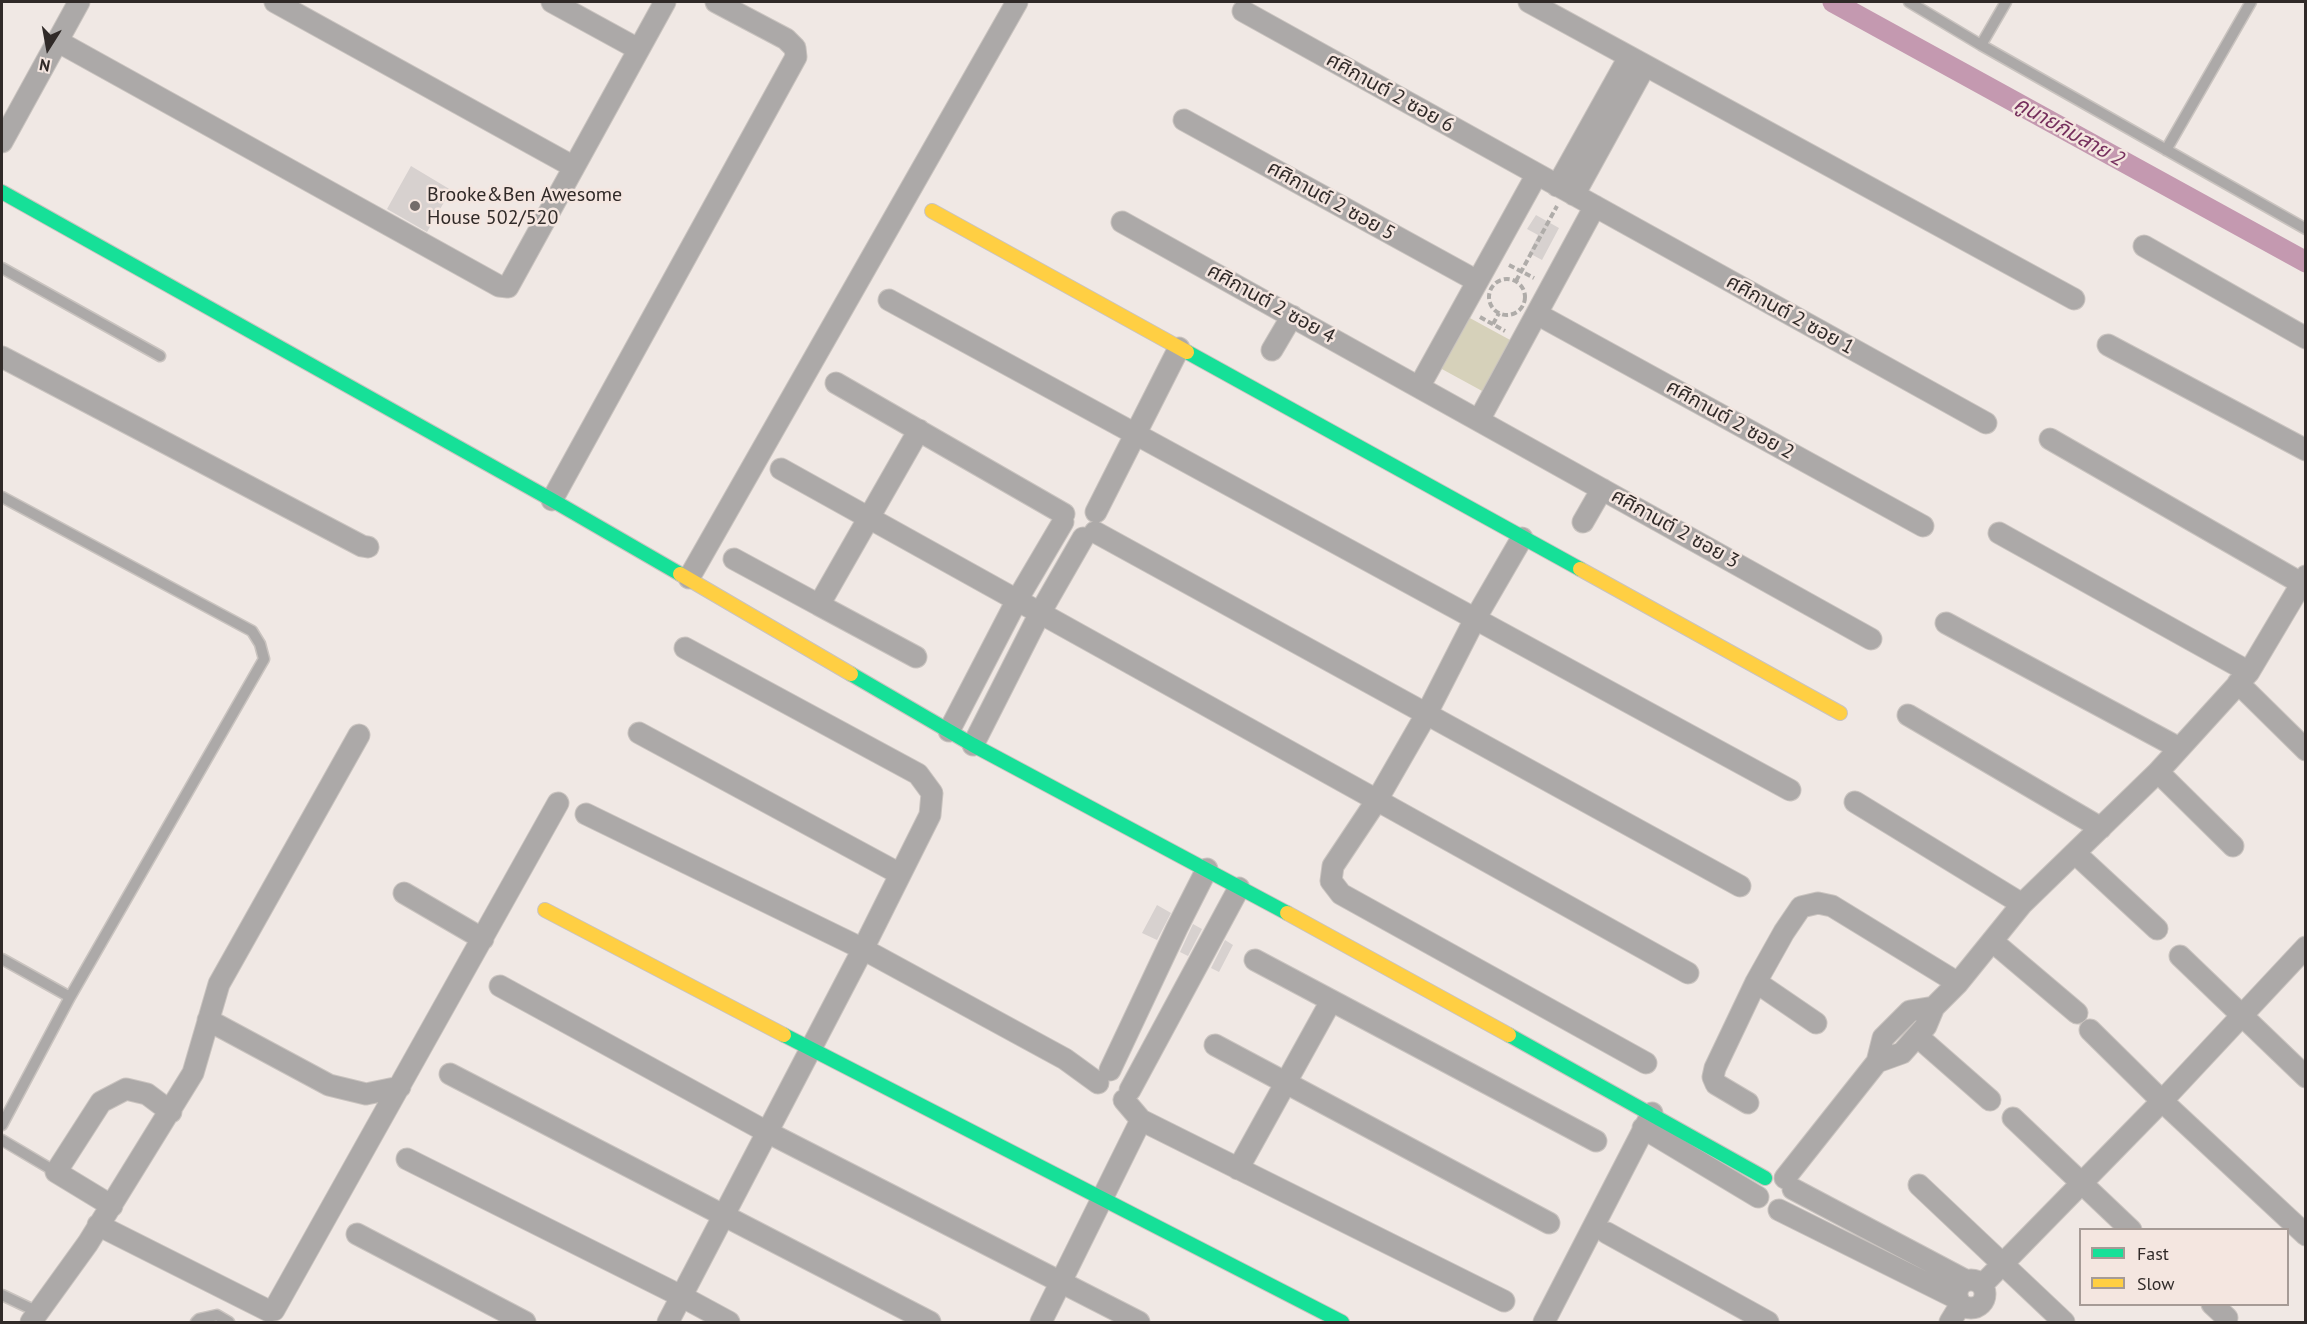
<!DOCTYPE html>
<meta charset="utf-8">
<style>
body{margin:0}
#map{position:relative;width:2307px;height:1324px;overflow:hidden;background:#f0e8e4;font-family:"PT Sans",sans-serif}
canvas{display:block}
.frame{position:absolute;inset:0;border:3px solid #302a28;pointer-events:none}
.legend{position:absolute;left:2079px;top:1228px;width:210px;height:78px;box-sizing:border-box;background:#f4e6e0;border:2px solid #a69b96;margin:0;padding:8px 10px;list-style:none;font-size:18px;color:#302a28}
.legend li{display:flex;align-items:center;gap:12px;height:30px}
.legend b{width:30px;border:2px solid #a69b96}
.north{position:absolute;left:18px;top:18px;width:60px;height:60px;-webkit-text-stroke:4px #f4e6e0;paint-order:stroke;rotate:191deg;font-size:16px;font-weight:700;line-height:24px;text-align:center;color:#302a28}
.north::after{content:'';display:block;margin:auto;width:21px;height:27px;background:#302a28;clip-path:polygon(50% 0,100% 100%,50% 72%,0 100%)}
</style>
<div id="map">
<canvas width="2307" height="1324"></canvas>
<div class="frame"></div>
<ul class="legend">
<li><b style="height:8px;background:#16e098"></b>Fast</li>
<li><b style="height:8px;background:#ffcf43"></b>Slow</li>
</ul>
<div class="north">N</div>
</div>
<script>
const ctx = document.querySelector('canvas').getContext('2d');
ctx.lineJoin = 'round';
function fill(path, color) {
  ctx.fillStyle = color;
  ctx.fill(path, 'evenodd');
}
function toPath(rows) {
  const path = new Path2D();
  for (const r of rows) {
    if (r.length === 3) {
      path.moveTo(r[0] + r[2], r[1]);
      path.arc(r[0], r[1], r[2], 0, 2 * Math.PI);
      continue;
    }
    path.moveTo(r[0], r[1]);
    for (let i = 2; i < r.length; i += 2) path.lineTo(r[i], r[i + 1]);
  }
  return path;
}
function stroke(path, color, width, dash) {
  ctx.strokeStyle = color;
  ctx.lineWidth = width;
  ctx.lineCap = dash ? 'butt' : 'round';
  ctx.setLineDash(dash || []);
  ctx.stroke(path);
}
function write(font, color, halo, rows, align = 'center') {
  ctx.font = font + ' "PT Sans","Noto Sans Thai",sans-serif';
  ctx.lineWidth = 5;
  ctx.setLineDash([]);
  ctx.textBaseline = 'middle';
  ctx.strokeStyle = halo;
  ctx.fillStyle = color;
  for (const [text, x, y, turn = 0] of rows) {
    ctx.save();
    ctx.translate(x, y);
    ctx.rotate((+turn || 0) * Math.PI / 180);
    ctx.textAlign = isNaN(turn) ? turn : align;
    if (halo) ctx.strokeText(text, 0, 0);
    ctx.fillText(text, 0, 0);
    ctx.restore();
  }
}
fill(toPath([
 [1468,317,1512,341,1484,392,1440,368]
]), '#d6d1ba');
stroke(toPath([
 [1833,2,2306,262]
]), '#c499b0', 21);
fill(toPath([
 [411,166,451,190,427,232,387,209],
 [1536,215,1559,228,1542,260,1529,253,1538,235,1527,229],
 [1157,905,1171,913,1157,940,1142,933],
 [1193,924,1202,929,1188,956,1180,952],
 [1225,940,1233,945,1219,972,1211,968]
]), '#d7d1cf');
const lane = toPath([
 [1909,2,1981,45,2306,229],
 [1981,45,2006,2],
 [2166,150,2251,2],
 [2,268,160,356],
 [2,497,252,631,260,644,264,659,70,997,2,1125],
 [2,959,70,997],
 [2,1140,56,1172],
 [2,1295,38,1312],
 [196,1322,199,1319,217,1315,229,1322]
]);
const street = toPath([
 [275,2,574,167],
 [552,2,638,49],
 [1529,2,2074,299],
 [1243,11,1986,423],
 [57,41,499,286,508,287,665,2],
 [1184,120,1477,281],
 [2,142,79,2],
 [1557,186,1629,57],
 [1574,195,1645,66],
 [1122,222,1871,639],
 [2144,246,2306,338],
 [889,300,1790,790],
 [1537,314,1923,526],
 [2108,345,2306,450],
 [1272,350,1292,316],
 [2,357,362,546,368,547],
 [836,383,1064,514],
 [1419,387,1537,174],
 [1479,420,1595,206],
 [2050,439,2306,586],
 [781,469,1688,973],
 [552,500,796,57,795,48,786,39,716,2],
 [1096,512,1179,348],
 [1583,522,1602,489],
 [1095,532,1740,886],
 [1999,533,2249,672],
 [1522,538,1475,619,1427,713,1377,800,1333,866,1331,881,1341,894,1646,1063],
 [734,559,819,605,919,430],
 [689,578,1017,2],
 [819,605,916,657],
 [1946,623,2179,748],
 [2238,683,2306,750],
 [1908,715,2101,828],
 [949,731,1017,600,1063,522],
 [639,733,900,874],
 [973,745,1040,613,1083,538],
 [2158,772,2233,846],
 [1855,802,2022,904],
 [586,814,863,949,1065,1059,1098,1083],
 [2076,854,2157,929],
 [404,893,483,939],
 [1992,941,2077,1013],
 [2180,956,2306,1077],
 [1255,960,1596,1141],
 [1756,982,1816,1023],
 [500,986,767,1132,1139,1322],
 [208,1020,329,1085,366,1094,400,1087],
 [2090,1030,2162,1101,2306,1235],
 [1917,1036,1990,1100],
 [1215,1045,1549,1223],
 [1877,1062,1902,1053,1926,1026,1934,1007,1958,983,2022,904,2158,772,2249,672,2306,576],
 [1110,1070,1177,928,1207,869],
 [450,1074,930,1322],
 [1130,1090,1239,888],
 [1124,1100,1141,1120,1504,1301],
 [1748,1103,1716,1084,1713,1077,1715,1068,1756,982,1784,932,1801,907,1818,903,1832,906,1958,983],
 [2013,1118,2131,1230],
 [1643,1128,1758,1197],
 [407,1159,681,1296,729,1322],
 [1238,1169,1331,1001],
 [1785,1178,1877,1062,1883,1038,1910,1011,1934,1007],
 [1919,1185,2064,1322],
 [1793,1189,1965,1280],
 [112,1206,56,1172,101,1102,126,1089,147,1094,171,1112],
 [1779,1210,1958,1299],
 [98,1225,269,1311,274,1310,558,803],
 [1607,1233,1768,1322],
 [357,1234,525,1322],
 [1971,1294,14],
 [1983,1284,2162,1101,2306,947],
 [2212,1304,2227,1318],
 [31,1322,88,1243,193,1073,219,984,359,735],
 [668,1322,863,949,930,815,932,793,918,774,685,648],
 [1041,1322,1141,1120],
 [1544,1322,1652,1113],
 [1950,1322,1961,1304]
]);
const fast = toPath([
 [2,192,552,500,680,574],
 [1187,352,1580,569],
 [851,674,973,745,1287,913],
 [784,1035,1342,1322],
 [1509,1035,1765,1178]
]);
const slow = toPath([
 [932,211,1187,352],
 [1580,569,1840,713],
 [680,574,851,674],
 [545,910,784,1035],
 [1287,913,1509,1035]
]);
stroke(lane, '#c9c3bf', 13);
stroke(street, '#c9c3bf', 23);
stroke(fast, '#c9c3bf', 16);
stroke(slow, '#c9c3bf', 16);
stroke(toPath([
 [1509,265,1534,278],
 [1507,297,18],
 [1516,281,1557,206],
 [1480,317,1505,331],
 [1493,324,1499,313]
]), '#afaca9', 4, [6, 3]);
stroke(lane, '#aca9a8', 10);
stroke(street, '#aca9a8', 21);
stroke(fast, '#16e098', 14);
stroke(slow, '#ffcf43', 14);
for (const [x, y, r, color] of [
 [415,206,6,"#736c6a"]
]) {
  const dot = new Path2D();
  dot.arc(x, y, r, 0, 2 * Math.PI);
  ctx.fillStyle = color;
  ctx.fill(dot);
  stroke(dot, '#f4e6e0', 2);
}
write('20px', '#302a28', '#f4e6e0', [
 ["ศศิกานต์ 2 ซอย 6",1390,93,29],
 ["ศศิกานต์ 2 ซอย 5",1331,201,29],
 ["ศศิกานต์ 2 ซอย 4",1271,304,29],
 ["ศศิกานต์ 2 ซอย 1",1790,315,29],
 ["ศศิกานต์ 2 ซอย 2",1730,420,29],
 ["ศศิกานต์ 2 ซอย 3",1675,529,29]
]);
write('20px', '#302a28', '#f4e6e0', [
 ["Brooke&Ben Awesome",427,195],
 ["House 502/520",427,218]
], 'left');
write('italic 21px', '#762f5d', '#f4e6e0', [
 ["คูนายกิมสาย 2",2069,132,29]
]);
</script>
